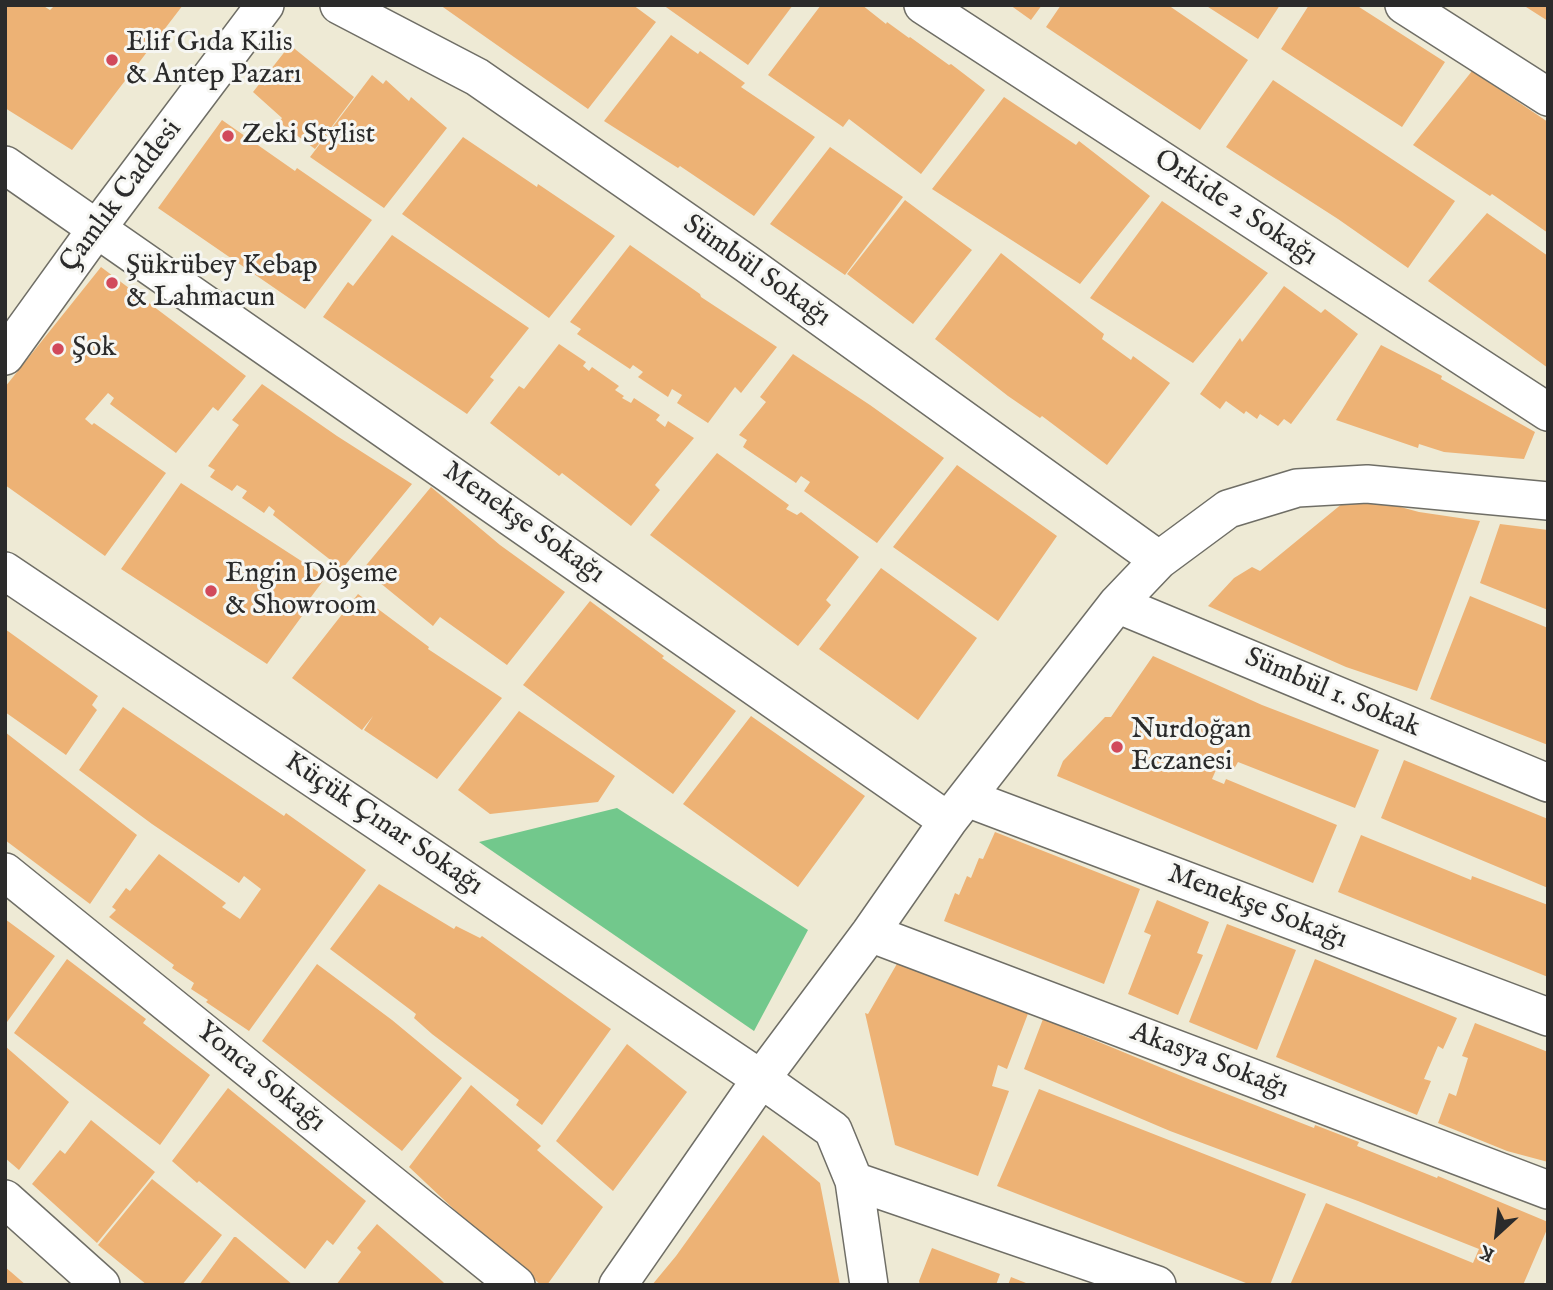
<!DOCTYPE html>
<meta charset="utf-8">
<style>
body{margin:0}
#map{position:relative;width:1553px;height:1290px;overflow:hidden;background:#eeead5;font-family:"IM FELL English",serif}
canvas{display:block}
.frame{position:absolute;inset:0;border:7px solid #2b2b2b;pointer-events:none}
.north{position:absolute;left:1462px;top:1199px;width:70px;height:70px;-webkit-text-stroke:5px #f6f6f2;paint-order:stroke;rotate:207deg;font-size:19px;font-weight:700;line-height:28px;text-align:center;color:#2b2b2b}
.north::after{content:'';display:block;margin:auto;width:24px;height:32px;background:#2b2b2b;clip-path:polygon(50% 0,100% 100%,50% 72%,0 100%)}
</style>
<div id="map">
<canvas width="1553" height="1290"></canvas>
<div class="frame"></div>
<div class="north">K</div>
</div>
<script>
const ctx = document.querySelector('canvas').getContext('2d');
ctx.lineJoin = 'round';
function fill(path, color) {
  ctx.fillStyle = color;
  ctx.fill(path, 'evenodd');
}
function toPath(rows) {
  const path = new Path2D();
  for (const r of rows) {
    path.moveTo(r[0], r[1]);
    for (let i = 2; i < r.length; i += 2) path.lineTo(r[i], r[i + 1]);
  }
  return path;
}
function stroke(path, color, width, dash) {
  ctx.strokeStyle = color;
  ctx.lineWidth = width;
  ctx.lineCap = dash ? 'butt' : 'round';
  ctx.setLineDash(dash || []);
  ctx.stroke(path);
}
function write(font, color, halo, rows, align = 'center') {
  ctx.font = font + ' "IM FELL English",serif';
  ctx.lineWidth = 6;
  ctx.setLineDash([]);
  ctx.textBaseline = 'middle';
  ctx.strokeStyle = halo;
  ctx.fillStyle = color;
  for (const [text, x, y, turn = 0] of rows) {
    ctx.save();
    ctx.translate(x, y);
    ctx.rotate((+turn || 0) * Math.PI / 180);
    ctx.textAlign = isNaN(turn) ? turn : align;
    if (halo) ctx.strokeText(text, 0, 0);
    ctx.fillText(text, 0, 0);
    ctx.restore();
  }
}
fill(toPath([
 [617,808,808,930,754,1031,479,842]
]), '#72c88c');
fill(toPath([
 [5,5,42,5,50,10,55,5,183,5,72,150,5,108],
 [440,5,633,5,656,22,588,109],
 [663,5,793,5,748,65],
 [821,5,857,5,859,7,862,5,886,24,887,22,909,38,910,37,949,65,951,64,985,90,921,174,849,119,843,127,768,75],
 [1010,5,1042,5,1031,20],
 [1061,5,1168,5,1248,60,1200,130,1046,27],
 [1205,5,1280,5,1258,39],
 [1309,5,1356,5,1445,62,1402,127,1281,49],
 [1527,5,1548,5,1548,21,1526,7],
 [671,35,698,54,700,51,745,83,741,87,815,137,754,216,680,166,678,168,604,121],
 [290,45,354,97,315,149,279,122,282,118,253,92],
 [1472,71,1548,122,1548,233,1492,194,1490,196,1413,145],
 [372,75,383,84,386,80,409,101,411,97,447,128,384,208,310,157],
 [1273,80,1455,201,1408,268,1338,219,1226,147],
 [1004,97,1076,145,1079,141,1150,196,1080,284,932,189],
 [222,120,295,171,297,168,372,220,305,309,158,208],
 [463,137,537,187,538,184,615,236,549,318,402,214],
 [830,147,903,197,845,275,770,224],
 [905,200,972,250,913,324,847,274],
 [1162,201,1268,273,1193,363,1090,298],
 [1487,213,1548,256,1548,368,1428,281],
 [392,235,529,328,490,377,494,380,467,414,323,317,348,282,353,286],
 [630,245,700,294,701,297,777,347,741,393,735,387,708,423,677,403,682,395,672,389,668,397,638,377,643,372,633,365,630,369,577,334,581,329,570,322],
 [1001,253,1104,334,1102,339,1131,360,1133,356,1170,383,1107,465,1042,416,1040,418,1008,396,935,339],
 [101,267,246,376,218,411,213,407,176,453,110,404,114,398,108,393,85,419,92,425,94,423,166,473,105,556,5,485,5,387],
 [1284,286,1321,313,1325,309,1358,334,1291,424,1284,419,1278,426,1260,414,1257,419,1246,411,1244,414,1226,401,1220,409,1200,394,1240,338,1242,342],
 [559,344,586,362,583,366,589,371,592,367,619,386,615,390,624,396,622,398,631,403,634,398,660,415,656,420,665,427,668,421,694,438,655,485,660,490,631,526,562,473,559,476,490,423,519,386,524,389],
 [1381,345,1442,376,1441,379,1535,432,1524,459,1444,452,1419,444,1418,448,1336,420],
 [793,354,870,405,944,458,877,543,804,491,810,482,801,476,796,483,743,447,747,440,739,435,766,402,760,397],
 [262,384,337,436,412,484,342,569,273,515,275,511,269,506,264,513,242,498,247,491,237,485,232,491,210,477,215,470,208,466,239,425,232,420],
 [717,453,789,505,786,509,797,515,801,512,859,557,826,600,831,605,798,646,650,535],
 [957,465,1057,536,998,621,893,547],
 [181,483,326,577,299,613,302,616,267,664,121,569],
 [431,487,500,545,565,592,507,665,440,617,433,626,363,569],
 [1356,495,1419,512,1480,521,1417,691,1346,667,1208,606,1234,578,1252,567,1260,571,1343,503],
 [1500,524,1548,530,1548,610,1480,583],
 [881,568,977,638,918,720,819,649],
 [358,594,429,647,428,649,502,698,437,779,364,730,373,716,362,730,292,678],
 [1470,596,1548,628,1548,745,1430,699],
 [590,601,664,656,662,658,736,711,673,794,523,685],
 [5,629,98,696,92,705,97,710,66,755,5,712],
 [1153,656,1262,705,1379,750,1355,808,1238,762,1234,769,1219,763,1212,779,1224,784,1226,779,1337,825,1313,883,1057,776,1063,761,1105,717,1111,717],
 [123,707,284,816,286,813,366,870,249,1031,206,1002,208,1000,191,989,194,983,172,968,174,965,109,917,116,910,112,907,126,888,130,891,159,854,226,903,222,907,240,919,261,889,244,876,239,883,152,824,79,770],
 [519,711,615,776,598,802,490,814,458,790],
 [751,716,865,796,798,887,683,804],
 [5,732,137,835,90,904,5,840],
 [1404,760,1548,819,1548,888,1381,818],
 [995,832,1140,889,1104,984,944,921,955,893,959,895,967,876,971,878,979,858,983,859],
 [1361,835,1471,880,1472,876,1548,905,1548,977,1338,892],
 [379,884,454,929,456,926,480,938,482,936,611,1029,542,1125,516,1105,519,1100,432,1034,414,1018,416,1014,330,949],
 [1157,900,1209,922,1197,953,1203,955,1178,1015,1128,994,1151,935,1144,932],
 [5,919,55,956,7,1022,5,1021],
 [1227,924,1296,950,1257,1050,1189,1022],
 [902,955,1029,1011,1007,1069,998,1065,992,1086,1009,1091,978,1176,895,1145,865,1013,868,1014],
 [67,959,146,1019,143,1023,210,1075,160,1145,14,1033],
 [1315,959,1457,1018,1443,1049,1438,1046,1424,1079,1431,1081,1417,1115,1276,1057],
 [317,964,392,1020,462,1078,402,1151,262,1041],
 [1043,1019,1191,1080,1314,1128,1315,1125,1359,1142,1357,1146,1437,1178,1438,1176,1548,1222,1548,1227,1523,1285,1290,1285,1326,1203,1473,1263,1479,1249,1358,1201,1170,1131,1024,1069],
 [1475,1023,1548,1052,1548,1162,1507,1151,1438,1123,1449,1093,1456,1096,1468,1058,1462,1056],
 [627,1044,687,1092,613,1191,556,1141],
 [5,1046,69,1102,19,1170,5,1158],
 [471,1085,541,1146,537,1150,603,1207,547,1285,541,1285,476,1230,409,1167],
 [228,1088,366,1201,333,1245,327,1240,305,1269,199,1181,197,1183,172,1161],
 [1039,1089,1306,1194,1270,1285,1251,1285,997,1186],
 [91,1120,155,1172,97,1243,32,1184,60,1150,65,1154],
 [763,1135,820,1183,840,1285,652,1285,676,1256],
 [152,1179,222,1235,182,1285,147,1285,98,1245],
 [377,1224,442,1281,446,1285,336,1285,361,1252,357,1248],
 [234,1237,236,1237,293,1285,199,1285],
 [932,1248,1000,1274,996,1285,920,1285,919,1281],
 [5,1267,11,1272,26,1285,5,1285],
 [1011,1277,1031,1285,1008,1285]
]), '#edb275');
const minor = toPath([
 [339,5,477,77,747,264,1159,560],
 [923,5,1548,412],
 [1404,5,1548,97],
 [5,165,948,821],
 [5,356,98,227,265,5],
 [5,571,761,1079,833,1130,854,1181,869,1285],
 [1117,604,1548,783],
 [967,798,1548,1017],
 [5,872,516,1285],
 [870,933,1548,1190],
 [854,1181,1157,1285],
 [5,1199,101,1285],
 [618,1285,761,1079,870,933,948,821,1117,604,1159,560,1228,509,1297,488,1367,484,1548,501]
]);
stroke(minor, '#6f6e66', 40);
stroke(minor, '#fff', 37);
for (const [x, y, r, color] of [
 [112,60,7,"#d1495b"],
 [228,136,7,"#d1495b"],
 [112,283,7,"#d1495b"],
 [58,349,7,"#d1495b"],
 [211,591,7,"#d1495b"],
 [1117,747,7,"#d1495b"]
]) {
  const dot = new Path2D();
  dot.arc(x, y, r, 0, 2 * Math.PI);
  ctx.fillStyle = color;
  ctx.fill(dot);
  stroke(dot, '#f6f6f2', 2.5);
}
write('28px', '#2b2b2b', '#f6f6f2', [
 ["Elif Gıda Kilis",126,44],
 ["& Antep Pazarı",126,76],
 ["Zeki Stylist",242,136],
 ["Şükrübey Kebap",126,267],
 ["& Lahmacun",126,299],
 ["Şok",72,349],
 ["Engin Döşeme",225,575],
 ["& Showroom",225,607],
 ["Nurdoğan",1131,731],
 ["Eczanesi",1131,763]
], 'left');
write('28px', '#2b2b2b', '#f6f6f2', [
 ["Çamlık Caddesi",122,197,-53],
 ["Orkide 2 Sokağı",1235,209,33],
 ["Sümbül Sokağı",756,272,35],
 ["Menekşe Sokağı",523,524,35],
 ["Sümbül 1. Sokak",1332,694,23],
 ["Küçük Çınar Sokağı",383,825,34],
 ["Menekşe Sokağı",1257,908,21],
 ["Akasya Sokağı",1209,1062,21],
 ["Yonca Sokağı",260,1078,39]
]);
</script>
